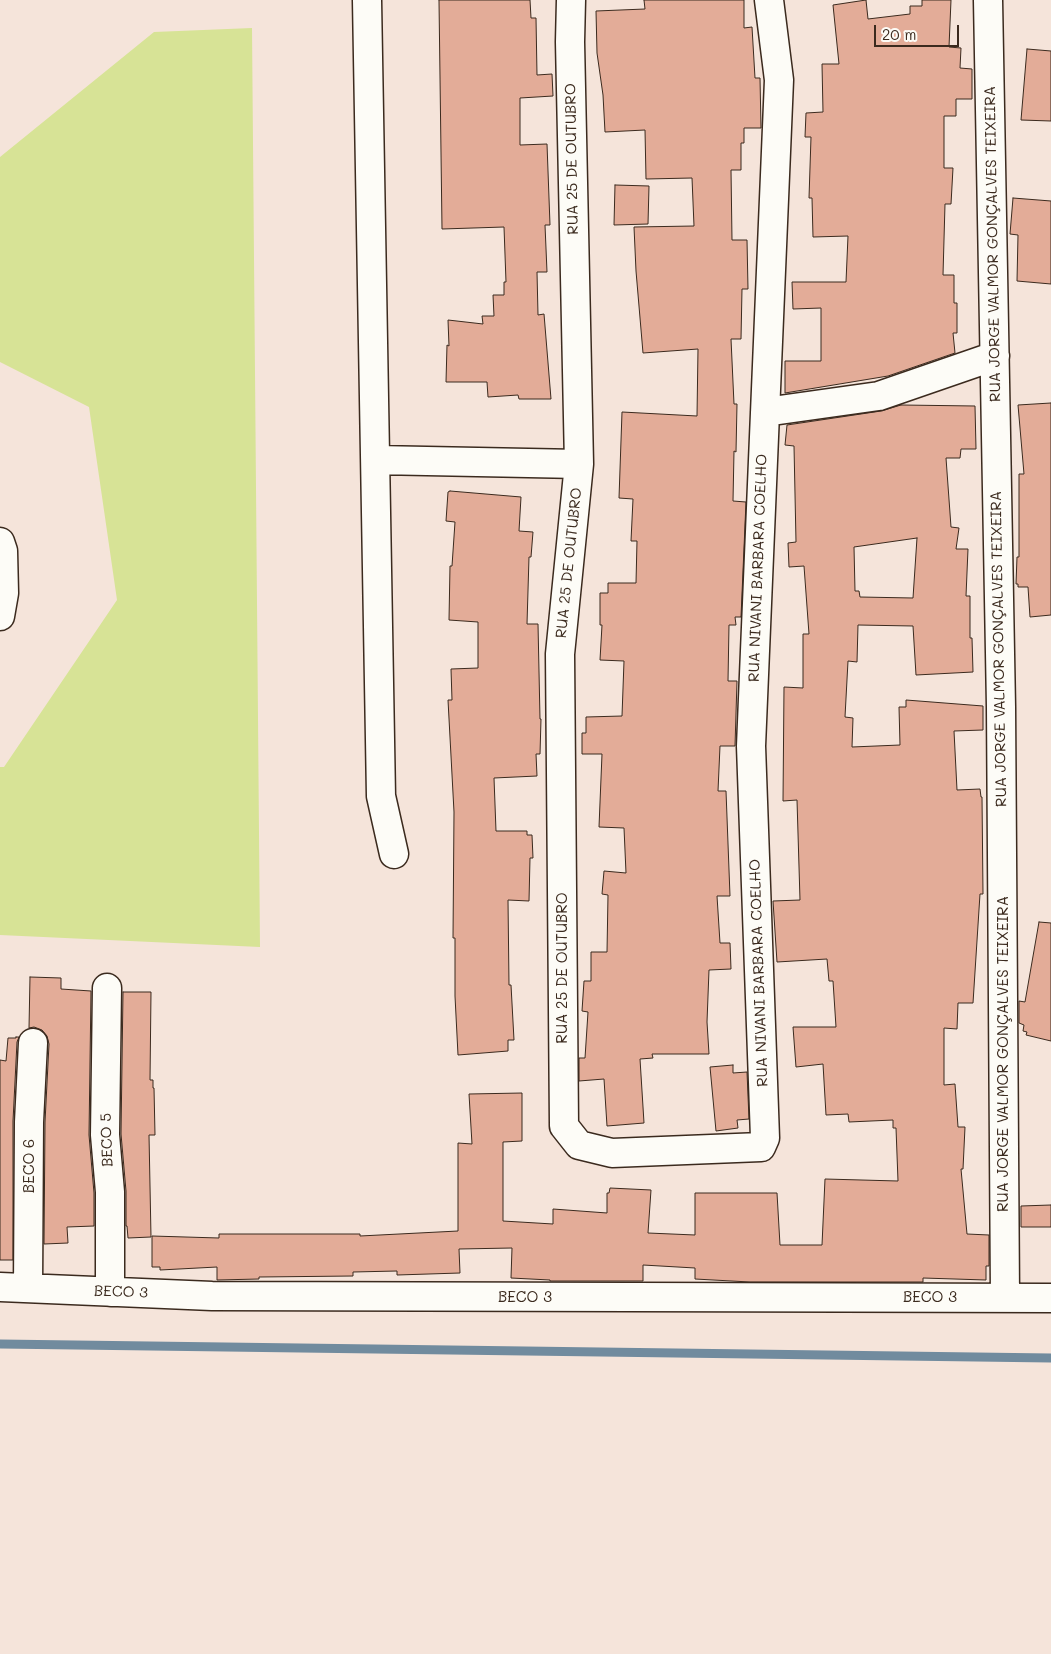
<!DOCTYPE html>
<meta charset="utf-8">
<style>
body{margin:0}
#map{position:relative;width:1051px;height:1654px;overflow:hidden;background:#f5e4da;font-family:Mali,sans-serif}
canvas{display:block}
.scale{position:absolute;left:874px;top:25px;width:85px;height:22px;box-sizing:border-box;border:2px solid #3b2a1e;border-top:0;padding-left:6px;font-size:15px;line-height:18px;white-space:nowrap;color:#3b2a1e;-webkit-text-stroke:4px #fdfcf7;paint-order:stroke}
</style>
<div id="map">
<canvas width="1051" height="1654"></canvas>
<div class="scale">20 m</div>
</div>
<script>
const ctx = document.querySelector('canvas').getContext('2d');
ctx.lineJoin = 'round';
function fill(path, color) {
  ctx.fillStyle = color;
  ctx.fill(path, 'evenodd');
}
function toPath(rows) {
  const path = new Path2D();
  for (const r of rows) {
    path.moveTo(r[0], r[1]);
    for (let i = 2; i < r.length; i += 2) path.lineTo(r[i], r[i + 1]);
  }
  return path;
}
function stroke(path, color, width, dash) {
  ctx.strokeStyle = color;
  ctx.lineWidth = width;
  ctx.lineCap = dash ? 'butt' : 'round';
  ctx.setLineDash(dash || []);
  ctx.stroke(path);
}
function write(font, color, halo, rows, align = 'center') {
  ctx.font = font + ' Mali,sans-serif';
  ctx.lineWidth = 5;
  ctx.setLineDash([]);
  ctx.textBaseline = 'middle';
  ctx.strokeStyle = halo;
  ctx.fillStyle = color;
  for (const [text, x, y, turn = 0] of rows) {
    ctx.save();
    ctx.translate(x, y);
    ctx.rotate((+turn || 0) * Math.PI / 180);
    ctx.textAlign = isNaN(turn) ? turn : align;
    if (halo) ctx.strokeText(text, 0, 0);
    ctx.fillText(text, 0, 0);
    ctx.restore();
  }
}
fill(toPath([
 [252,28,260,947,0,935,0,767,4,767,117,600,89,407,0,362,0,157,154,32]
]), '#d7e396');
stroke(toPath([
 [0,1344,1051,1358]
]), '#718b9e', 9);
const building = toPath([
 [439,0,530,0,531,18,536,18,537,75,552,74,553,96,520,98,520,145,547,144,550,225,545,225,547,272,537,272,538,315,544,314,551,399,519,399,518,395,488,397,487,382,446,382,447,345,449,346,448,320,483,324,482,316,494,316,493,295,504,295,504,282,506,282,504,227,442,229,439,0],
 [644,0,744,0,744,28,752,27,755,78,760,78,761,128,744,128,744,143,741,143,741,170,731,170,732,240,747,240,748,289,742,289,741,339,731,339,734,404,737,404,736,452,734,451,733,501,746,502,741,617,735,617,736,625,729,625,728,681,737,681,735,746,720,746,718,791,726,791,730,896,717,896,720,943,730,943,731,969,709,970,707,1022,709,1054,652,1054,653,1058,640,1059,644,1123,607,1126,604,1079,579,1081,579,1058,585,1058,588,1012,582,1011,584,981,591,981,591,952,607,952,608,895,602,894,604,871,626,873,624,828,599,827,602,754,582,754,582,733,586,733,586,717,622,716,624,661,600,660,602,625,600,625,600,593,608,593,608,583,636,583,637,541,631,541,633,499,619,498,622,412,697,416,698,349,643,353,636,271,634,227,694,226,692,178,646,179,645,130,605,132,603,95,597,53,596,11,645,9,644,0],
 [866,0,868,19,910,14,910,6,922,6,922,0,951,0,949,47,961,48,960,68,972,69,972,99,956,99,956,116,944,116,944,168,953,168,951,204,945,204,943,275,954,275,954,303,957,303,957,333,953,333,955,353,888,376,785,393,785,361,821,361,821,308,793,309,792,282,846,282,848,236,813,237,812,198,809,198,811,137,805,137,806,113,823,112,822,64,839,64,833,5,866,0],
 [1027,49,1051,51,1051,121,1021,120,1027,49],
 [615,185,649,186,648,224,614,225,615,185],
 [1013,198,1051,201,1051,284,1017,281,1018,235,1010,234,1013,198],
 [1051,403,1051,615,1030,617,1028,587,1018,587,1018,584,1016,584,1017,557,1019,557,1019,474,1024,474,1018,405,1051,403],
 [901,405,975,406,976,449,961,449,960,458,946,458,951,527,959,528,956,549,968,549,966,596,970,596,970,638,972,638,973,672,916,675,913,626,858,625,857,662,848,661,845,717,853,718,852,747,900,745,899,707,906,707,906,700,983,706,983,730,954,731,957,790,980,789,981,797,982,797,983,894,980,894,973,1003,958,1003,957,1029,944,1028,944,1085,955,1084,958,1127,965,1127,963,1169,961,1169,967,1234,989,1235,989,1266,986,1266,986,1280,923,1278,923,1282,750,1282,695,1279,695,1268,643,1265,643,1281,550,1281,550,1280,511,1278,512,1248,459,1249,460,1273,397,1275,397,1271,353,1272,353,1276,259,1277,259,1279,217,1280,217,1267,160,1270,160,1267,152,1267,152,1236,219,1238,219,1234,360,1234,360,1236,458,1231,458,1143,472,1144,469,1094,522,1093,522,1141,503,1142,503,1221,553,1224,553,1209,607,1213,607,1193,609,1193,610,1188,651,1190,648,1233,695,1235,695,1193,777,1193,780,1245,822,1245,825,1179,898,1181,896,1128,893,1128,893,1120,849,1122,848,1114,826,1115,823,1064,796,1067,793,1027,836,1027,833,981,829,981,827,959,777,962,773,901,800,900,797,800,783,801,784,687,803,688,803,634,809,634,804,566,789,567,788,543,796,542,794,446,785,445,787,425,881,411,901,405],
 [917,538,913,598,860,597,859,591,855,591,854,547,917,538],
 [450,491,521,497,519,531,533,532,531,557,529,557,527,624,538,624,540,719,541,719,540,754,536,754,537,776,494,778,496,831,527,831,527,835,532,835,533,858,530,858,529,901,508,900,509,985,511,985,514,1040,508,1040,508,1051,458,1055,455,996,455,938,453,938,454,812,448,700,452,700,451,669,478,668,478,622,449,620,450,566,452,566,455,522,446,521,448,492,450,491],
 [1039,922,1051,923,1051,1041,1026,1035,1027,1032,1023,1031,1024,1025,1019,1023,1019,1001,1025,1002,1039,922],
 [30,977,61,978,61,989,91,991,89,1135,94,1193,94,1226,67,1227,68,1243,44,1244,45,1122,49,1044,47,1036,42,1030,34,1027,29,1028,30,977],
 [123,992,151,992,150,1080,153,1080,153,1088,154,1088,155,1135,149,1135,151,1237,128,1238,127,1226,126,1226,126,1191,121,1134,123,992],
 [16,1037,19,1037,17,1042,13,1121,13,1260,0,1260,0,1060,6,1061,8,1038,16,1038,16,1037],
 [733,1065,733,1073,747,1072,749,1119,737,1120,738,1128,716,1131,710,1067,733,1065],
 [1051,1205,1051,1227,1021,1227,1021,1206,1051,1205]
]);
fill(building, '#e3ac98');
stroke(building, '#3b2a1e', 1);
const minor = toPath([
 [367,0,381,796,394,854],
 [571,0,570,42,579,464,560,654,564,1126,579,1145,612,1153,761,1147,765,1138,751,746,779,80,769,0],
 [988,0,1001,707,1005,1297],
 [765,412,879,396,995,356],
 [376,460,579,464],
 [0,542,3,551,4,593,0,616],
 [107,988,105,1135,110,1192,110,1292],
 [0,1287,212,1296,1051,1298],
 [28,1288,29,1122,33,1043]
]);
stroke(minor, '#3b2a1e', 31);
stroke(minor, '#fdfcf7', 28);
write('15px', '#3b2a1e', '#fdfcf7', [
 ["RUA 25 DE OUTUBRO",572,159,-91],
 ["RUA JORGE VALMOR GONÇALVES TEIXEIRA",993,244,-91],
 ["RUA 25 DE OUTUBRO",569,563,-84],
 ["RUA NIVANI BARBARA COELHO",758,568,-88],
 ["RUA JORGE VALMOR GONÇALVES TEIXEIRA",999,649,-91],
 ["RUA 25 DE OUTUBRO",562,968,-90],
 ["RUA NIVANI BARBARA COELHO",759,973,-92],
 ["RUA JORGE VALMOR GONÇALVES TEIXEIRA",1003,1054,-90],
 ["BECO 5",107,1140,-92],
 ["BECO 6",29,1166,-90],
 ["BECO 3",121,1292,2],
 ["BECO 3",525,1297],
 ["BECO 3",930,1297]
]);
</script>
